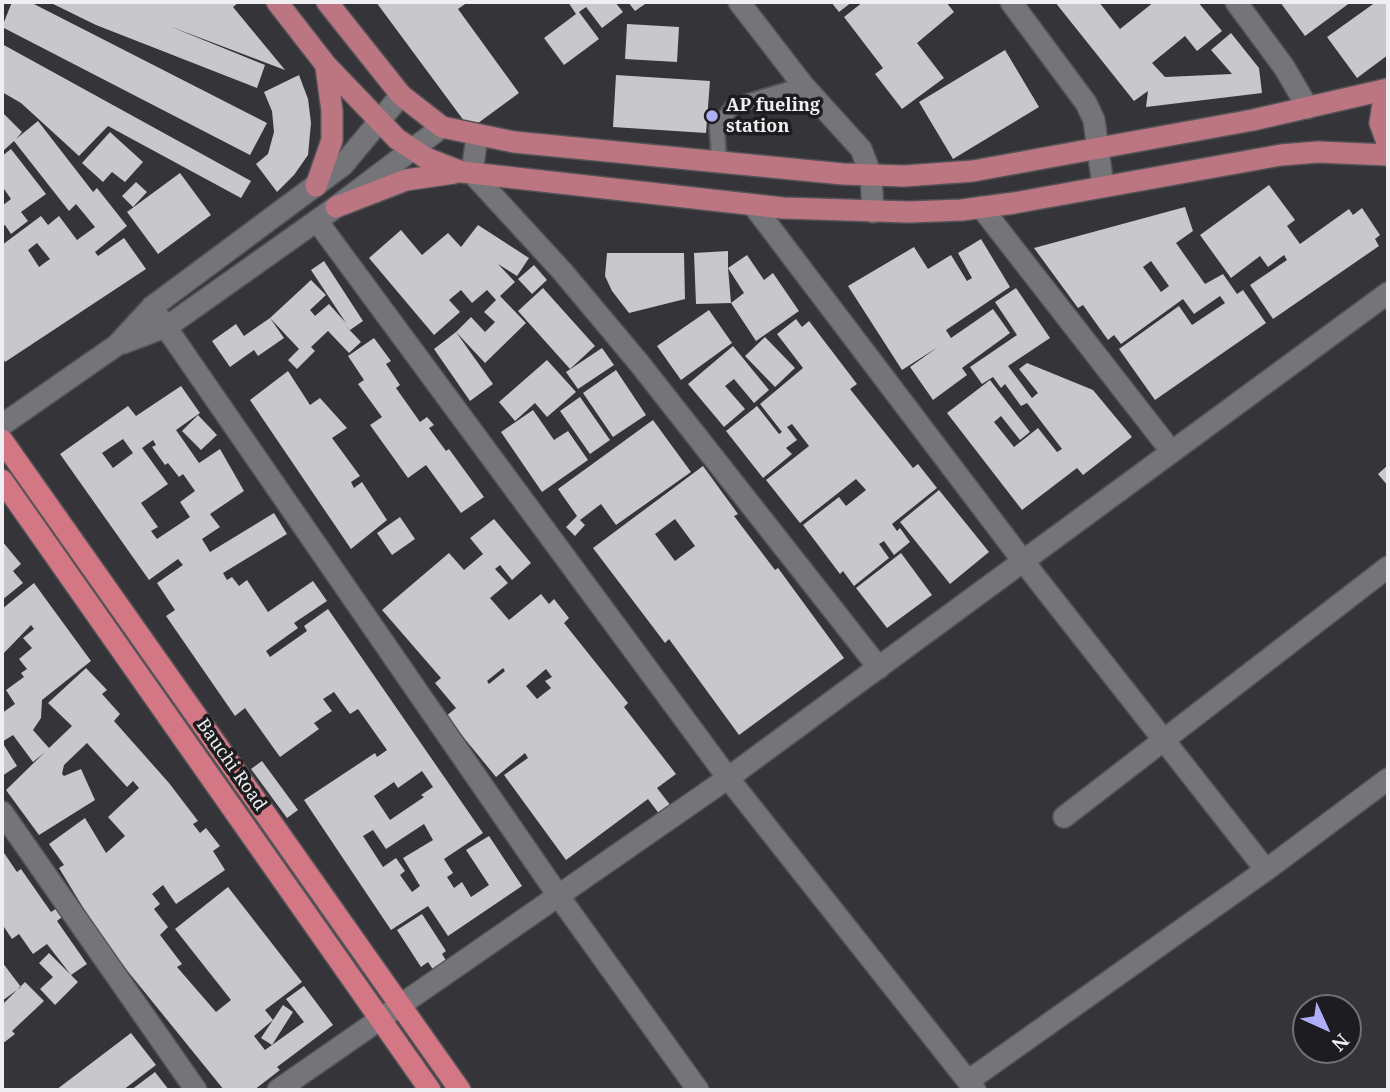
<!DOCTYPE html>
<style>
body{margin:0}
#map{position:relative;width:1390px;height:1092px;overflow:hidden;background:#353539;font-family:"Noto Serif",serif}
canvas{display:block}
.frame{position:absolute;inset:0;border:4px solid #efeff2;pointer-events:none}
.north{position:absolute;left:1292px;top:994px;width:70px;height:70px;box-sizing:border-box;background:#1d1d1f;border:2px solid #717173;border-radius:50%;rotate:135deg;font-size:19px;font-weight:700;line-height:28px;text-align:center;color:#efeff2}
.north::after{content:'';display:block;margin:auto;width:24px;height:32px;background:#b0aefa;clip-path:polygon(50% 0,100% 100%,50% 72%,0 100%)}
</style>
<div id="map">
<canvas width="1390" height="1092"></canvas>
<div class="frame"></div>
<div class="north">N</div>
</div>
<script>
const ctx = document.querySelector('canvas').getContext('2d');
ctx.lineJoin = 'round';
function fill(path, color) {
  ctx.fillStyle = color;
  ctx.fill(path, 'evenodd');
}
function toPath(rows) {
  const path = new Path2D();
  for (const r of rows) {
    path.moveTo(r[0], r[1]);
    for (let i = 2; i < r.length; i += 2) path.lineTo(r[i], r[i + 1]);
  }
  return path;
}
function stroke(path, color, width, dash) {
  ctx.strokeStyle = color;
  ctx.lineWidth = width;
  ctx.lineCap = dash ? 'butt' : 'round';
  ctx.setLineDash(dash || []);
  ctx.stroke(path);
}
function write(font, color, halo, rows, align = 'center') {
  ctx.font = font + ' "Noto Serif",serif';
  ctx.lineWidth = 7;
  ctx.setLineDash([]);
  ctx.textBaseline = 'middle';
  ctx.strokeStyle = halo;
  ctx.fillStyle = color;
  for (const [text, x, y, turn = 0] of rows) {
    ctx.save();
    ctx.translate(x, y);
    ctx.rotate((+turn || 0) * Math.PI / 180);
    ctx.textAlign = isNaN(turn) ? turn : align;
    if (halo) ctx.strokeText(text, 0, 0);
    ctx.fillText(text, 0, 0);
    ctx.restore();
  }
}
fill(toPath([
 [12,2,30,2,267,123,250,155,2,27],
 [49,2,239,2,233,7,285,70,169,26,265,65,257,88,96,25],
 [376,2,468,2,458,9,519,93,470,129],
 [568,2,615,2,623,12,602,28,586,7,579,12,599,39,564,65,544,38,576,14],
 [628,2,648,2,635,11],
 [831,2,852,2,839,12],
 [863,2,946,2,954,12,917,43,944,78,902,109,875,74,883,68,844,17],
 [1055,2,1099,2,1120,29,1154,2,1198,2,1222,31,1197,51,1185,36,1152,63,1165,77,1232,74,1211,50,1231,33,1259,68,1262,93,1146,107,1148,91,1134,101],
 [1280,2,1351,2,1305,36],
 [1376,2,1388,2,1388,55,1357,78,1327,37],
 [627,24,679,27,677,62,625,59],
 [2,44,251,181,241,198,108,126,79,156,21,103,2,92],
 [1005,50,1039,107,953,159,919,102],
 [299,75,308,99,311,123,308,155,294,175,277,192,256,164,268,154,274,132,272,111,264,92],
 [616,75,710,81,706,133,613,127],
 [2,112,22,132,16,139,38,121,93,192,97,188,127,226,95,252,98,256,124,238,146,269,5,362,2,356,2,245,41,216,48,225,59,216,77,240,95,227,76,204,69,211,14,141,2,152],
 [37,243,50,259,39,267,28,250],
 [110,132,143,162,125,182,112,172,103,182,82,163],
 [11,149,46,194,21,212,28,221,11,234,5,225,2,227,2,206,11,199,2,186,2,156],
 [180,173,211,215,158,254,127,212],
 [136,182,147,192,133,207,122,196],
 [1269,185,1295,220,1287,226,1300,244,1349,209,1353,215,1362,208,1380,235,1375,239,1379,246,1273,319,1250,285,1287,260,1284,255,1268,267,1260,256,1231,278,1200,235],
 [1185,207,1193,231,1176,243,1205,284,1223,274,1237,294,1243,290,1266,323,1155,400,1119,349,1179,306,1192,325,1225,303,1220,296,1194,314,1183,299,1121,344,1114,335,1108,340,1083,305,1078,308,1034,248],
 [1151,261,1169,286,1161,292,1143,267],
 [478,225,529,258,517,276,498,264,515,282,500,296,526,323,485,363,456,332,471,317,485,332,495,322,484,312,496,300,487,290,472,303,461,290,449,300,460,312,434,335,369,258,401,230,422,255,448,233,461,247],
 [981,239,1010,287,946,330,951,338,993,309,1010,333,962,368,967,375,933,400,910,367,938,347,902,370,848,286,914,247,928,269,951,255,967,281,972,278,958,253],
 [728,251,728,268,731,303,744,293,728,268,747,255,764,280,773,273,799,311,756,341,731,303,696,304,694,253],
 [607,253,684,253,685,299,629,313,612,291,605,276],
 [324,261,363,321,350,330,344,324,361,342,349,353,328,331,311,347,315,351,297,369,288,360,299,349,270,318,284,338,258,356,254,350,230,367,212,341,236,324,244,336,270,318,311,280,326,295,310,310,315,316,329,304,346,323,311,270],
 [534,265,547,280,532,294,518,279],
 [543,288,595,346,570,369,518,311],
 [1016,288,1050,338,1008,366,1032,398,1038,393,1019,369,1027,363,1093,390,1132,437,1083,475,1077,468,1022,510,947,413,990,380,1030,432,1020,440,1001,416,994,422,1014,447,1038,428,1057,452,1062,449,1027,403,1021,406,1005,384,1001,388,993,377,982,384,970,367,1017,335,995,302],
 [709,310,732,343,681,380,657,346],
 [796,319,802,327,809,321,857,384,850,389,913,468,918,464,937,488,892,524,897,531,900,528,910,542,894,555,884,541,879,544,889,558,854,586,843,571,840,574,803,525,839,497,846,506,866,490,856,479,800,523,766,480,809,446,792,424,787,427,797,440,786,448,792,454,763,478,726,431,757,406,779,434,782,432,760,404,803,368,777,334],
 [456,332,493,384,470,401,434,349],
 [765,337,795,368,775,387,745,356],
 [374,338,391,361,386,364,400,385,396,388,420,422,427,417,434,425,429,428,446,451,449,449,484,497,461,513,426,465,408,478,370,425,382,417,358,384,364,380,348,356],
 [733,346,769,390,754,403,734,379,725,386,745,409,724,427,688,384],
 [602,348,614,365,578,389,566,372],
 [547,360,576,392,547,417,535,403,515,421,499,402],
 [616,370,646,415,613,437,583,393],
 [288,371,310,405,320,398,347,428,332,438,360,476,351,482,354,488,362,482,387,520,351,549,250,400],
 [181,386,200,413,176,430,199,463,220,449,244,491,210,514,220,527,202,539,210,552,274,513,287,534,223,573,227,580,232,577,239,586,247,580,268,612,313,581,327,601,294,623,298,628,266,651,270,657,307,631,304,626,328,609,483,833,444,859,453,873,447,877,454,888,462,882,471,897,489,885,466,850,489,836,522,886,448,936,428,906,391,930,304,800,375,753,377,757,387,750,358,709,350,714,334,692,323,699,332,711,314,723,319,729,280,757,245,708,235,716,166,616,175,610,157,583,183,565,178,559,149,580,60,454,128,406,136,416],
 [123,439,133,453,113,468,102,453],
 [153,440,156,445,152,447,165,465,168,463,179,477,183,474,195,491,180,502,190,517,157,539,151,531,158,527,141,503,168,484,142,448],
 [422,771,433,787,421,795,424,797,390,820,374,796,394,782,398,788],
 [424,824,433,840,403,858,420,886,412,892,400,875,405,871,396,858,383,867,363,836,373,830,386,849],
 [580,397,610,440,590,454,560,411],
 [533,410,554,440,568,431,588,460,542,492,501,432],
 [198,415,217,435,201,450,182,431],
 [653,420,691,472,616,525,601,504,580,520,585,525,575,536,566,527,577,516,558,489],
 [1388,465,1388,486,1378,474],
 [703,466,738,514,734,516,775,570,778,568,844,658,739,735,669,639,665,643,593,548],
 [675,519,695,546,675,561,655,534],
 [939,490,989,552,950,584,900,522],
 [400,517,415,539,392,555,377,533],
 [494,519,531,563,512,580,500,565,495,569,508,583,490,598,509,620,541,594,549,604,554,599,569,618,564,623,628,703,624,707,676,774,657,788,671,806,660,815,648,799,566,860,504,775,528,758,525,753,496,777,446,716,456,708,435,683,441,678,382,610,449,553,464,570,483,554,470,538],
 [503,668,505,671,489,684,487,681],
 [546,669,552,677,545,681,551,688,537,699,526,686],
 [2,541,21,564,13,571,23,583,2,600],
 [901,553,932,595,887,628,856,588],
 [34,583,91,661,42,700,41,718,33,730,49,748,72,726,48,703,86,668,107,690,102,694,120,714,114,721,169,783,198,821,193,824,200,833,206,828,220,846,213,851,225,870,176,904,163,885,152,894,160,904,154,909,168,927,160,935,182,964,177,967,216,1012,231,1000,175,929,228,887,302,982,265,1010,273,1020,254,1036,265,1050,272,1045,261,1038,283,1005,293,1012,272,1045,304,1022,286,999,304,986,333,1025,277,1067,280,1070,254,1090,224,1090,104,942,59,868,64,865,49,844,85,818,106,853,125,836,108,817,139,788,133,781,127,787,87,743,64,765,62,774,64,776,81,769,95,800,39,835,6,790,45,752,33,762,13,735,2,742,2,713,15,704,6,690,24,677,21,673,27,669,19,659,32,648,23,638,34,629,31,625,2,655,2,609],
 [2,742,17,766,2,776],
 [262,761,298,810,287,818,251,769],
 [2,850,17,872,21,869,51,912,57,908,62,917,57,921,87,964,71,975,78,982,55,1005,40,989,53,977,39,963,49,953,71,975,47,944,33,954,19,934,12,939,2,924],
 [422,914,446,951,442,954,447,962,434,971,428,962,421,967,397,930],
 [2,962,21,987,2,1001],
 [25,982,44,1001,12,1031,15,1034,2,1044,2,1005],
 [131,1033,156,1065,123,1090,56,1090],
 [155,1072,169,1090,131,1090]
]), '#c7c7cc');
const service = toPath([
 [719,162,717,127,733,106,803,85]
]);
const minor = toPath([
 [739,2,803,85,861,149,871,175,873,212],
 [1011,2,1086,103,1094,120,1103,186],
 [1236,2,1284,67,1308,108],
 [477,136,472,173,562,271,639,363,879,668],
 [753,205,1023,561,1266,870],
 [981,207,1171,451],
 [317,221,728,778,975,1090],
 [152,307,560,898,698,1090],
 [2,812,196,1090],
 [1064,817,1388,567],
 [968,1081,1266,870,1388,779]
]);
const tertiary = toPath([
 [123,343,168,326,336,207,442,127],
 [2,425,117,345,152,307,343,165,401,95],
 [278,1090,728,778,1388,293]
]);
const primary = toPath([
 [277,2,326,65,397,139,426,158,462,172,783,208,909,212,962,210,1014,203,1281,155,1318,152,1388,155],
 [327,2,401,95,442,127,514,142,843,174,904,176,973,171,1253,120,1388,89],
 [1388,94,1383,104,1380,123,1388,145],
 [316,186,332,140,332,111,326,67],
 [336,207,406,180,454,173]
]);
const trunk = toPath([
 [2,440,460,1090],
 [2,480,430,1090]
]);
stroke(service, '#535357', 18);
stroke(minor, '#535357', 24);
stroke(tertiary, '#535357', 24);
stroke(primary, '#535357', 24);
stroke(trunk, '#535357', 24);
stroke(service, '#747479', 14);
stroke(minor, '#747479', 21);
stroke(tertiary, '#747479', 21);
stroke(primary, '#bc7681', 21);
stroke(trunk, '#d47784', 21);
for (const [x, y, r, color] of [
 [712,116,7,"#b0aefa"]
]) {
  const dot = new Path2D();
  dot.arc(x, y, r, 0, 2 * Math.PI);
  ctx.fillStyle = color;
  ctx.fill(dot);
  stroke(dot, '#1d1d1f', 2.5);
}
write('bold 18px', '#efeff2', '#1d1d1f', [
 ["AP fueling",726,106],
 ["station",726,127]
], 'left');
write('18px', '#efeff2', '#1d1d1f', [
 ["Bauchi Road",231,765,55]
]);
</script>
